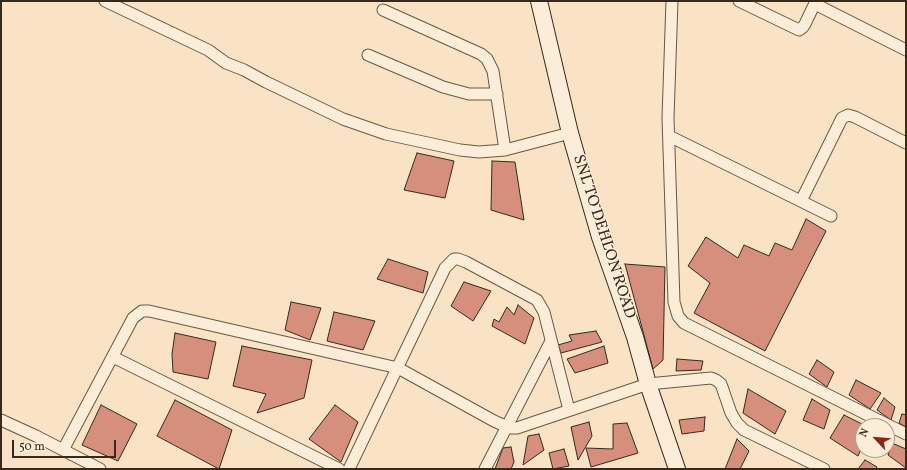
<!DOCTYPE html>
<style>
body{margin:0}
#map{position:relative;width:907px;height:470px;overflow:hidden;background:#fae3c4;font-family:Vollkorn,serif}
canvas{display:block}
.frame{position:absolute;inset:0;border:2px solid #342a1e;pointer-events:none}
.north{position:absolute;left:855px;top:418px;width:40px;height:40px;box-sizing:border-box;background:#fcedd9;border:1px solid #ac9f8e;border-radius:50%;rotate:296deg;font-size:11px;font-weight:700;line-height:16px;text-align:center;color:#342a1e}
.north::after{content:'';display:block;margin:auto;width:14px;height:18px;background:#8f2418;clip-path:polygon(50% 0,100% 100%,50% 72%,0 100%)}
.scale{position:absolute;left:12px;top:440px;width:104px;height:18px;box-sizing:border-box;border:2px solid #342a1e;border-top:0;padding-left:5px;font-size:12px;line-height:14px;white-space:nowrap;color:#342a1e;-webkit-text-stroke:3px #fcedd9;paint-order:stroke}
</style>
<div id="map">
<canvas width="907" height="470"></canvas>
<div class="frame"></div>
<div class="north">N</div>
<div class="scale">50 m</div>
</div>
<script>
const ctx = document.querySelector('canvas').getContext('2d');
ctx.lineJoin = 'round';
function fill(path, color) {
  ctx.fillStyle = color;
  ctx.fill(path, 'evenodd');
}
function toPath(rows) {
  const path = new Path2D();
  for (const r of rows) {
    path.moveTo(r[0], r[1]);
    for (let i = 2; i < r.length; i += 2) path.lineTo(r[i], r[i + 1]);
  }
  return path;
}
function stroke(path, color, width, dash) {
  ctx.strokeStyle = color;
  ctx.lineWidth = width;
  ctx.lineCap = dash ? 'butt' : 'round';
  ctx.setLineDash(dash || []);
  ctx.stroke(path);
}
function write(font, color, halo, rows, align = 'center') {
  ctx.font = font + ' Vollkorn,serif';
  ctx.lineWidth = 3;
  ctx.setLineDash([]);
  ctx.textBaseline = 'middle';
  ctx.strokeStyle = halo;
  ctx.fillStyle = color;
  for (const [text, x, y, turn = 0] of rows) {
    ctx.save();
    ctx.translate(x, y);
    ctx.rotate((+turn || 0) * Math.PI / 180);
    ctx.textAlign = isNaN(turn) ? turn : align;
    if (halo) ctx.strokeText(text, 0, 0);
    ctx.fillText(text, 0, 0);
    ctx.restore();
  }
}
const building = toPath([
 [417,153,454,161,445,198,404,190,417,153],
 [492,161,515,162,524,220,491,210,492,161],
 [806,219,826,231,765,351,694,313,710,283,688,266,706,237,738,258,744,245,769,256,775,243,792,250,806,219],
 [388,259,428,272,423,293,377,279,388,259],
 [625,264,665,267,663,360,653,369,625,264],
 [464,282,491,291,473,321,451,306,464,282],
 [291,302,321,308,310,340,285,330,291,302],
 [518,305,534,318,525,344,492,326,494,319,499,322,507,307,514,315,518,305],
 [334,312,375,321,363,350,327,341,334,312],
 [596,331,602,342,561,353,558,345,572,341,569,335,596,331],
 [175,333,216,342,208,379,173,372,172,354,175,333],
 [242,346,312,360,304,398,257,413,266,394,233,386,242,346],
 [604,346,608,363,575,373,567,359,604,346],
 [677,359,703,361,701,370,676,371,677,359],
 [817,360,834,372,827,387,809,374,817,360],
 [856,380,881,393,870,409,849,395,856,380],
 [748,389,786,411,775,434,743,413,748,389],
 [884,398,895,407,891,420,877,410,884,398],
 [812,399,830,410,824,429,803,420,812,399],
 [175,400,232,430,219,469,157,436,175,400],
 [101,405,137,424,118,461,82,445,101,405],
 [335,405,358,422,341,462,309,439,335,405],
 [902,414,906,415,906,427,899,423,902,414],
 [844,415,866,426,863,426,863,445,858,456,830,438,844,415],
 [705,417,704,431,682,434,679,420,705,417],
 [589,422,592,436,578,460,571,427,589,422],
 [627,423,638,453,591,467,586,448,613,449,613,424,627,423],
 [539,434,544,450,523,465,528,436,539,434],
 [737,439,749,451,740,469,725,469,737,439],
 [892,443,906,449,906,468,888,455,892,443],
 [511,447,514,462,511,469,495,469,503,448,511,447],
 [564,449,569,466,553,469,549,453,564,449],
 [865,460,877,467,876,469,858,469,865,460]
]);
fill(building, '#d78f7d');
stroke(building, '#342a1e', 1);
const street = toPath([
 [105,1,208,50,226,63,244,70,266,82,343,119,386,134,460,150,479,152,505,150,570,133],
 [672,1,668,118,674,302,678,316,684,323,906,434],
 [739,1,799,30,803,27,805,24,816,1],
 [815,4,906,50],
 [383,10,481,54,487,59,493,71,505,150],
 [368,55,443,87,469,94,497,94],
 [669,136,831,216],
 [801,201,842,118,848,115,855,117,906,143],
 [113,357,339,469],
 [1,420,36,436,100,469],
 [63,450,133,318,142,311,149,311,398,368,494,421,510,428,517,428,648,384,711,378,716,380,721,384,731,413,737,423,744,430,824,469],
 [349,469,445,268,454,259,458,259,466,262,537,300,544,312,569,410],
 [485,469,551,341]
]);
const secondary = toPath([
 [539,1,570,133,600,237,635,337,648,384,677,469]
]);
stroke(street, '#665848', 13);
stroke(secondary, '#342a1e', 18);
stroke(street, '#fcedd9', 11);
stroke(secondary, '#fcedd9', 16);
write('16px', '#342a1e', '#fcedd9', [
 ["SNL TO DEHLON ROAD",603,237,72]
]);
</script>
